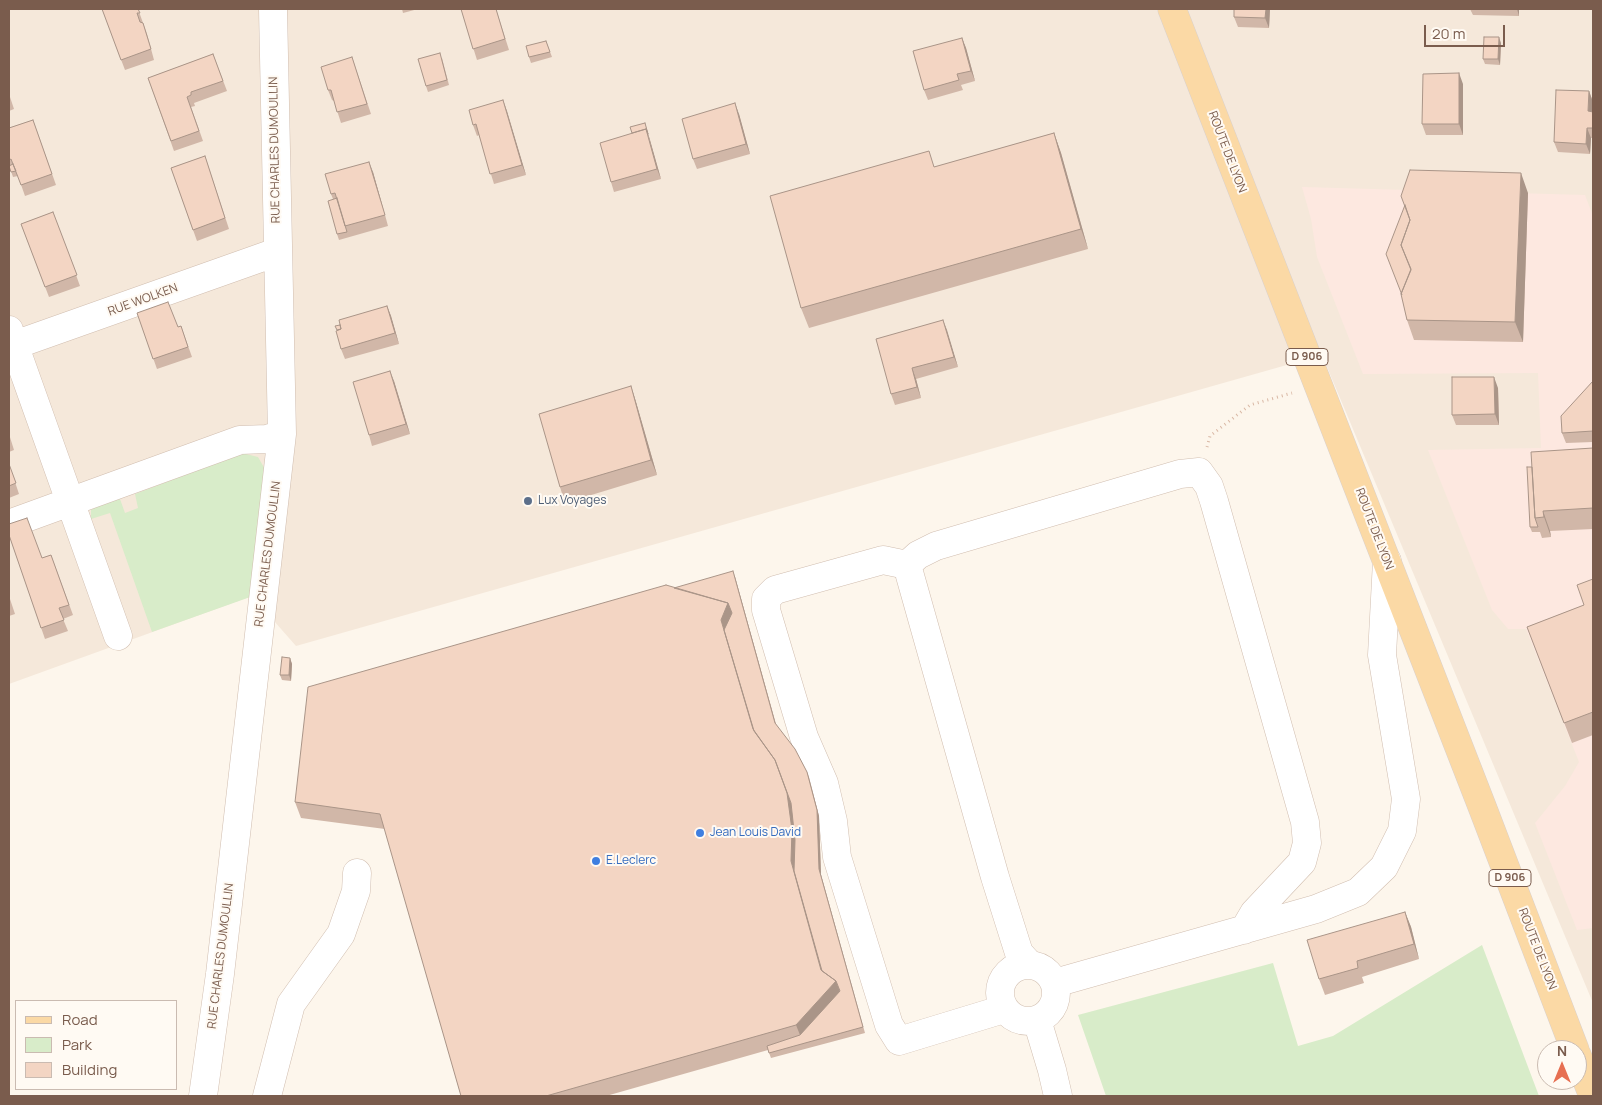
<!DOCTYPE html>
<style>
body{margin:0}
#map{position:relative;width:1602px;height:1105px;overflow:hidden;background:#fdf6ec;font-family:Manrope,sans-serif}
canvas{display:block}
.frame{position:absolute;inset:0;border:10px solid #7a5c4d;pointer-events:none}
.legend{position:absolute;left:15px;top:1000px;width:162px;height:90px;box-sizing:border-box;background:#fffaf3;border:1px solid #cabbb1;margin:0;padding:6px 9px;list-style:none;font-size:15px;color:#7a5c4d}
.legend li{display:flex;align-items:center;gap:10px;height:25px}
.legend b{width:25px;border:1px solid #cabbb1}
.north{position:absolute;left:1537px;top:1040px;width:50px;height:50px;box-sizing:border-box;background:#fffaf3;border:1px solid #cabbb1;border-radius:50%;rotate:0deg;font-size:14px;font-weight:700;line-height:20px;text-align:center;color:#7a5c4d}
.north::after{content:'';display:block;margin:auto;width:18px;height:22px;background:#e76f51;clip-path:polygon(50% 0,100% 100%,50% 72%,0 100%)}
.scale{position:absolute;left:1424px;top:25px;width:81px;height:22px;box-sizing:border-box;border:2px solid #7a5c4d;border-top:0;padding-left:6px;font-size:15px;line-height:18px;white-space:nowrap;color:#7a5c4d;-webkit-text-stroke:4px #fffaf3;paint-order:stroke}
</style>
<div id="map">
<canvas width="1602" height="1105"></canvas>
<div class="frame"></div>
<ul class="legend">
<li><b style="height:6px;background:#fbd9a5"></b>Road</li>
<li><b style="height:14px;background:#d8ecc9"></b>Park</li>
<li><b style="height:14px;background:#f3d5c3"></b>Building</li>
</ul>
<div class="north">N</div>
<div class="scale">20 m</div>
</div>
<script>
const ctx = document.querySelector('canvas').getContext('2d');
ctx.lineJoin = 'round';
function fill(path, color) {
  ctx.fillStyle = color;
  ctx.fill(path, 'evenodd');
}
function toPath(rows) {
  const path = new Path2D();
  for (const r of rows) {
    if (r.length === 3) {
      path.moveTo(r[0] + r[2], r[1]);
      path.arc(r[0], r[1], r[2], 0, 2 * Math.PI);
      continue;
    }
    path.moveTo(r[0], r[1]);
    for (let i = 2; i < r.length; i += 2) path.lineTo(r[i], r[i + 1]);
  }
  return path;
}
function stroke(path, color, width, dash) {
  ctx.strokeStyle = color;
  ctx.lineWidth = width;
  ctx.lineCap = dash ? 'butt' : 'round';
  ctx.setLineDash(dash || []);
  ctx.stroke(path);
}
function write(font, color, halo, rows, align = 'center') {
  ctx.font = font + ' Manrope,sans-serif';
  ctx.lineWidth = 4;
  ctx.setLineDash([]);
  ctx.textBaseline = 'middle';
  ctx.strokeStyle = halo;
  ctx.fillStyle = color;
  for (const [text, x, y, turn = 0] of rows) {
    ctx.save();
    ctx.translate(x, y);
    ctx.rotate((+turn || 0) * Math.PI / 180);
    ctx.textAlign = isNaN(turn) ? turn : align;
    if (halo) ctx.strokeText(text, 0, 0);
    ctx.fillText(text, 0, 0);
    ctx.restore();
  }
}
fill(toPath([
 [9,9,1593,9,1593,1003,1322,355,296,646,252,596,9,684]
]), '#f5e8da');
fill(toPath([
 [1302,187,1585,195,1593,216,1593,928,1577,930,1535,823,1565,786,1579,762,1526,629,1508,629,1492,610,1428,450,1541,448,1538,373,1363,374,1317,257,1311,219]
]), '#fde8e0');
fill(toPath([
 [242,453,258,457,266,471,253,596,152,632,110,513,91,519,91,510,101,504,120,499,125,513,138,508,135,494],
 [1482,945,1539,1096,1106,1096,1078,1015,1273,963,1298,1046,1333,1036]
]), '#d8ecc9');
const minor = toPath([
 [9,330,118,636],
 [9,347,277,252],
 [9,524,240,440,267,439,282,434],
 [907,565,918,555,936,546,1180,474,1199,472,1209,486,1214,501,1305,822,1307,843,1302,862,1254,913,1244,930],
 [1028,993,28],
 [1055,983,1316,909,1358,892,1384,867,1402,831,1406,799,1382,655,1387,561],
 [1004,1009,899,1041,889,1025,837,857,833,821,824,783,804,737,766,610,766,599,775,590,883,560,907,565,995,877,1019,953,1029,964],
 [1037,1020,1052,1070,1058,1096],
 [203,1096,220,974,282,434,273,9],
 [267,1096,291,1004,341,934,356,891,357,873]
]);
const major = toPath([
 [1172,9,1483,809,1575,1050],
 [1577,1055,1593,1096]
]);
stroke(minor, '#d1beb0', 29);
stroke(major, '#dad1cd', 29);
stroke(toPath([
 [1207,447,1210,436,1250,405,1292,393]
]), '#d9b8a5', 3, [1, 4]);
stroke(minor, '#fff', 28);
stroke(major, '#fbd9a5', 28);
fill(toPath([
 [102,9,138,9,147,34,154,60,125,70],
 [402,9,418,9,403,13],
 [461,9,496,9,509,50,477,60],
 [1270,9,1269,28,1238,27,1234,17],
 [1470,9,1519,9,1519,16,1473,15],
 [962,38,966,48,975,81,961,85,963,90,928,100,924,90],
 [546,41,552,57,531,63,529,57],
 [1501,43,1500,65,1485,64,1483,59],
 [213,54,227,91,194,103,195,106,191,107,203,141,174,151,148,78],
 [352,57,371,114,341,123,334,101,332,100,328,90],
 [442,58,449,85,428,92,426,86],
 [1463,84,1463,135,1426,135,1422,124],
 [1589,91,1593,102,1592,112,1593,112,1593,138,1591,138,1590,154,1558,152,1554,142],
 [9,94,14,109,9,111],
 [503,100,526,175,494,184,479,135,477,136,473,125],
 [739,114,750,154,697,169,693,159],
 [33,120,56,185,25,196,18,176,13,177,9,165,9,128],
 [645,123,661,179,614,192,611,182,632,133],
 [1054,133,1061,153,1088,249,809,328,801,308,935,167],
 [205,156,229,229,197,241,171,168],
 [373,172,388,226,339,240,337,234,333,199,331,194],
 [1528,193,1523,342,1414,340,1407,320,1402,297],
 [53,212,80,286,49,297,21,224],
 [387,306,391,316,399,344,345,359,341,349,340,325],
 [137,313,178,327,181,326,192,357,157,369],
 [943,320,958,367,916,379,921,398,895,405,891,394],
 [394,381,410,434,372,446,369,435],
 [1593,381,1593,442,1566,443,1562,433],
 [631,386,636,402,657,475,565,503,560,487],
 [1498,388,1499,425,1456,425,1452,415],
 [9,434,14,450,9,452],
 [1593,448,1593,529,1550,531,1551,537,1542,538,1540,532,1532,532,1530,527,1532,467],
 [9,464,19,494,9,498],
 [9,535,42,558,51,555,73,615,63,619,68,631,45,639],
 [735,577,776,724,807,772,809,777,819,816,821,875,865,1033,771,1058,768,1050,606,1096,461,1096,385,829,301,818,295,802,674,588],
 [1593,579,1593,735,1572,743,1527,627,1584,605],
 [9,596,15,614,9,616],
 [290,658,292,664,291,681,282,680,280,675],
 [1405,912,1411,927,1419,959,1362,977,1364,983,1325,995,1319,979]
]), '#d1b7a8');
fill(toPath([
 [1266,9,1270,9,1269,28,1265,18],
 [1517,9,1519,9,1519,16],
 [1499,37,1501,43,1500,65,1498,59],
 [962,38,966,48,975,81,971,71],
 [1459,73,1463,84,1463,135,1459,124],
 [1589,91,1593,102,1591,122,1588,111],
 [503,100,507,111,526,175,522,165],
 [735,103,739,114,750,154,746,144],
 [645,123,650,140,661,179,657,169],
 [1587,128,1591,138,1590,154,1586,144],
 [1054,133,1061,153,1088,249,1081,229],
 [369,162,373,172,388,226,385,215],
 [1521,173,1528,193,1523,342,1515,322],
 [387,306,391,316,399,344,395,333],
 [943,320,947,330,958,367,954,357],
 [912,368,916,379,921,398,917,387],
 [390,371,394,381,410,434,406,424],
 [1494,377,1498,388,1499,425,1495,414],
 [631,386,636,402,657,475,651,460],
 [1543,511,1550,531,1551,537,1544,517],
 [733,571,735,577,777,729,775,723],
 [728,603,734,618,757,740,721,620],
 [290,658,292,664,291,681,289,675],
 [807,772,819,816,821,875,865,1033,819,869],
 [787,793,793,808,825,981,821,970,791,861],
 [1405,912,1411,927,1419,959,1414,944],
 [836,981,842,997,802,1040,796,1025]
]), '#aa9588');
const building = toPath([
 [102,9,138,9,140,13,137,13,140,22,143,23,151,49,121,60,102,9],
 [461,9,496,9,505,39,473,49,461,9],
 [1234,9,1266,9,1265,18,1234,17,1234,9],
 [1484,37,1499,37,1498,59,1483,59,1484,37],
 [962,38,971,71,957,74,959,80,924,90,913,51,962,38],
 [546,41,550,52,529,57,526,46,546,41],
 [440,53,447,80,426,86,418,59,440,53],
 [213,54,223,81,191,92,191,95,187,97,199,131,171,141,148,78,213,54],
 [352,57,367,104,337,112,331,90,328,90,321,67,352,57],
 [1459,73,1459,124,1422,124,1423,74,1459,73],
 [1556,90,1589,91,1588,111,1593,112,1593,128,1587,128,1586,144,1554,142,1556,90],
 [503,100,522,165,490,174,476,124,473,125,469,110,503,100],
 [735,103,746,144,693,159,682,119,735,103],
 [33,120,52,174,21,185,11,159,9,160,9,128,33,120],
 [645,123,648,134,646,129,632,133,630,127,645,123],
 [646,129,657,169,611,182,600,143,646,129],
 [1054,133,1081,229,801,308,770,196,929,151,934,167,1054,133],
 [205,156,225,218,193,230,171,168,205,156],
 [369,162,385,215,345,226,335,193,331,194,325,174,369,162],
 [13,164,16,171,11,172,9,166,13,164],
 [1410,170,1521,173,1515,322,1407,320,1401,294,1411,269,1401,245,1410,220,1401,196,1410,170],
 [337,198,347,232,337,234,328,201,337,198],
 [1405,205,1410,220,1401,245,1411,270,1401,294,1402,295,1386,254,1405,205],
 [53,212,77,275,45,287,21,224,53,212],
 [168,302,178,327,181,326,188,347,153,359,137,313,168,302],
 [387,306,395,333,341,349,336,331,341,329,339,320,387,306],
 [943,320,954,357,912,368,917,387,891,394,876,339,943,320],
 [340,325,341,329,337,330,335,326,340,325],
 [390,371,406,424,369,435,353,382,390,371],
 [1452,377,1494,377,1495,414,1452,415,1452,377],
 [1593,381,1593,431,1562,433,1561,416,1593,381],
 [631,386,651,460,560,487,539,414,631,386],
 [1593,448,1593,508,1543,511,1544,517,1535,518,1531,452,1593,448],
 [9,464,16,483,9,486,9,464],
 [1527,467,1532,467,1535,518,1538,527,1530,527,1527,467],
 [27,518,42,558,51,555,69,605,59,608,64,620,41,628,9,535,9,524,27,518],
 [733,571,775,723,795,749,807,772,817,810,819,869,863,1027,769,1053,767,1046,800,1035,840,991,836,981,822,971,794,871,795,840,791,803,775,760,754,731,724,630,732,613,728,603,674,588,733,571],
 [1593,579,1593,712,1564,723,1527,627,1584,605,1577,585,1593,579],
 [666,585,728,603,721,620,753,729,775,760,787,793,792,830,791,861,821,970,836,981,796,1025,546,1096,461,1096,380,814,295,802,308,687,666,585],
 [282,657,290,658,289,675,280,675,282,657],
 [1405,912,1414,944,1357,961,1358,968,1319,979,1307,940,1405,912]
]);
fill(building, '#f3d5c3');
stroke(building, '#aa9588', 1);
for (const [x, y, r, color] of [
 [528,501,5,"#5c6f8a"],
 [700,833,5,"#3f7fe0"],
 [596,861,5,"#3f7fe0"]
]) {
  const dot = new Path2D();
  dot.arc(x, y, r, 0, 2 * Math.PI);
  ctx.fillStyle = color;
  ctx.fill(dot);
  stroke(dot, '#fffaf3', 2);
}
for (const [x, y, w] of [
 [1307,357,42],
 [1510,878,42]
]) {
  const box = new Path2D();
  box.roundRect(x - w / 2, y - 8.5, w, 17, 4);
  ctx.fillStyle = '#fffaf3';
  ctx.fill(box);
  stroke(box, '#7a5c4d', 1);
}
write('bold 11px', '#7a5c4d', null, [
 ["D 906",1307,357],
 ["D 906",1510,878]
]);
write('12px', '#7a5c4d', '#fffaf3', [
 ["RUE CHARLES DUMOULLIN",275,150,-91],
 ["ROUTE DE LYON",1227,152,69],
 ["RUE WOLKEN",143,300,-20],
 ["ROUTE DE LYON",1374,529,69],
 ["RUE CHARLES DUMOULLIN",268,554,-83],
 ["ROUTE DE LYON",1537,949,69],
 ["RUE CHARLES DUMOULLIN",221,956,-83]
]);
write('12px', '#4e5e75', '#fffaf3', [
 ["Lux Voyages",538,501]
], 'left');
write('12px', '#366cbe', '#fffaf3', [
 ["Jean Louis David",710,833],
 ["E.Leclerc",606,861]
], 'left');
</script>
